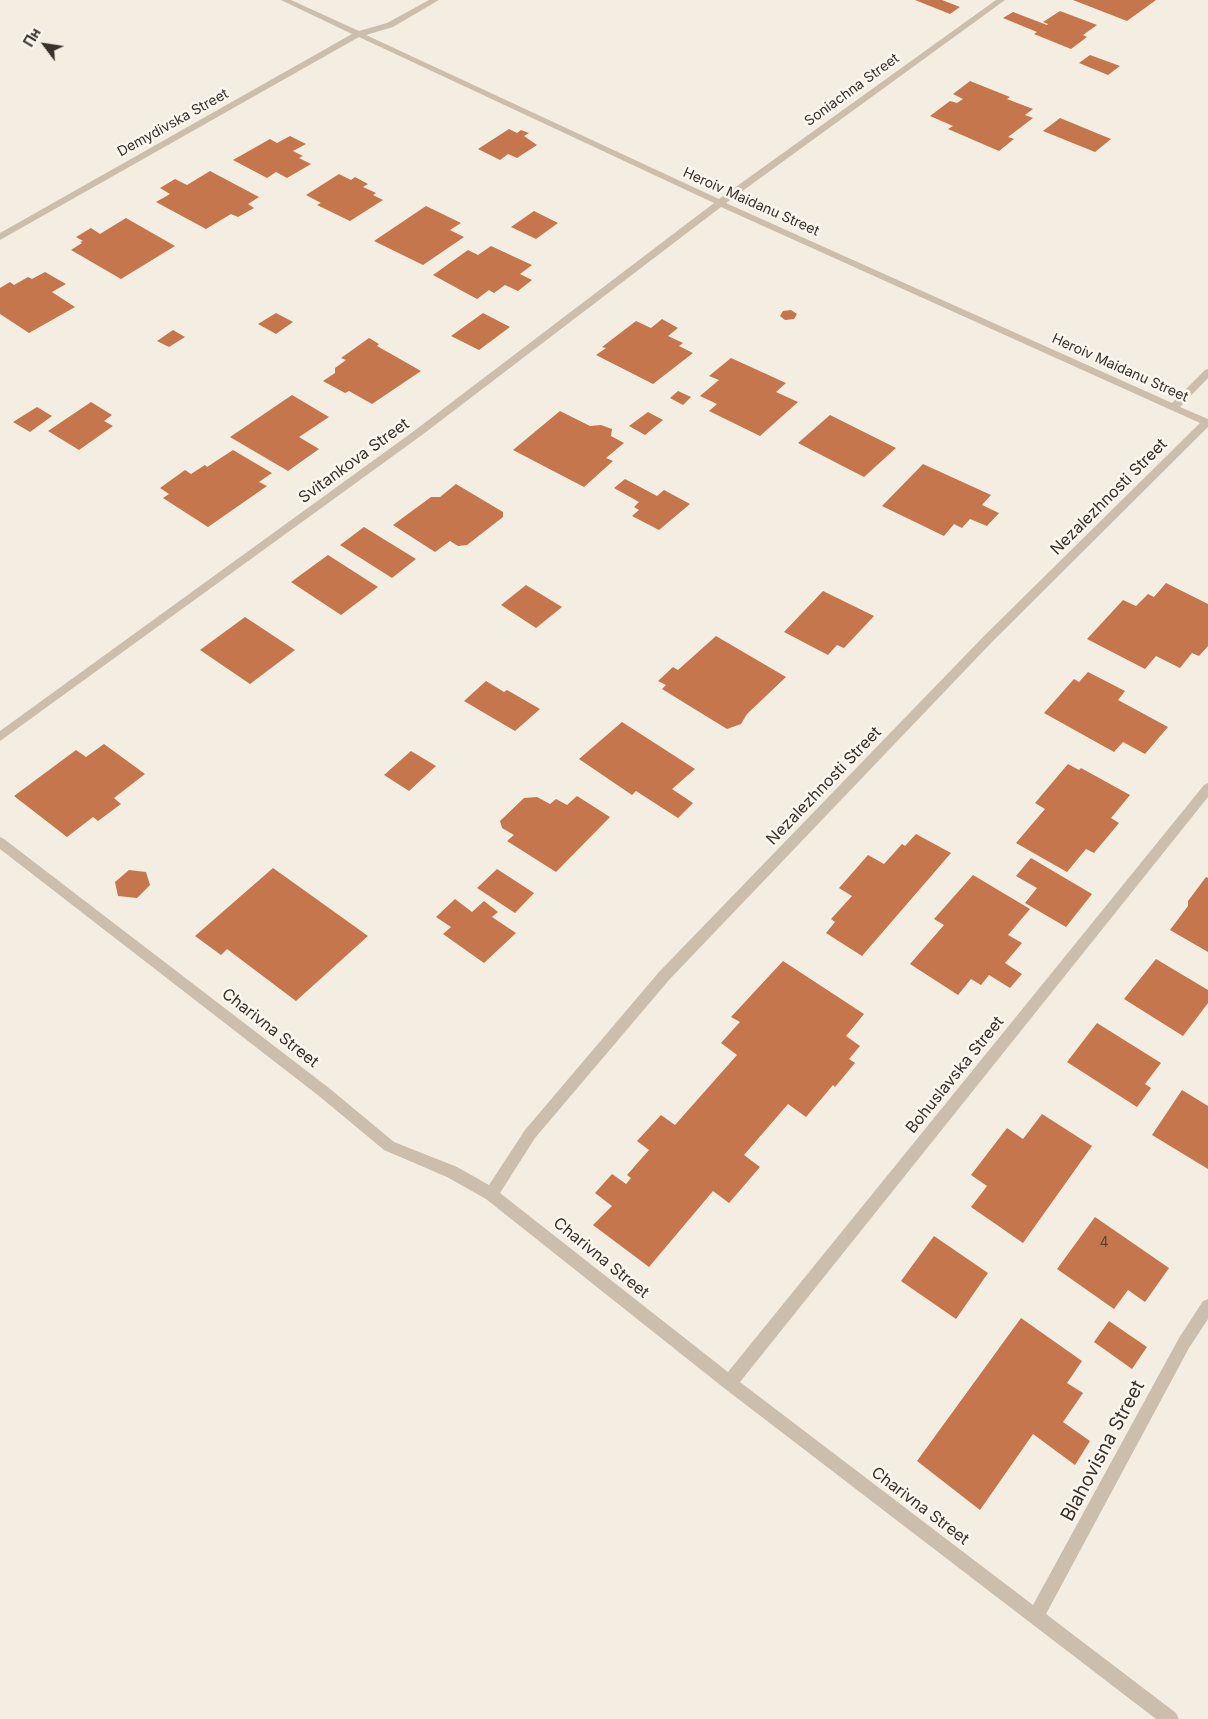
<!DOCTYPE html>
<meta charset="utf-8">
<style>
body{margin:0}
#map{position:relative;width:1208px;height:1719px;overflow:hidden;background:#f4ede1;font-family:Inter,sans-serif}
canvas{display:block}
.north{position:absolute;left:20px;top:20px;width:50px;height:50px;-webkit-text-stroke:4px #fbf6ee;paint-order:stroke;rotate:301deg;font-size:14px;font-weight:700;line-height:20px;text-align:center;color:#3a312b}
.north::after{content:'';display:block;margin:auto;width:18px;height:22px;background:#3a312b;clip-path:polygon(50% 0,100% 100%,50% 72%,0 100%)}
</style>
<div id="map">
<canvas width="1208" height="1719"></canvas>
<div class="north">Пн</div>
</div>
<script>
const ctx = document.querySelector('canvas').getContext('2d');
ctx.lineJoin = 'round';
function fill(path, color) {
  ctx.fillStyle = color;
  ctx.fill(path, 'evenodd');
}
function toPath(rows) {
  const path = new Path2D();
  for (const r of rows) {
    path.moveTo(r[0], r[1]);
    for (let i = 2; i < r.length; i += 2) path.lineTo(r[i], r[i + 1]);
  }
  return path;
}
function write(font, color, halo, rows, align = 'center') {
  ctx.font = font + ' Inter,sans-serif';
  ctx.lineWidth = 5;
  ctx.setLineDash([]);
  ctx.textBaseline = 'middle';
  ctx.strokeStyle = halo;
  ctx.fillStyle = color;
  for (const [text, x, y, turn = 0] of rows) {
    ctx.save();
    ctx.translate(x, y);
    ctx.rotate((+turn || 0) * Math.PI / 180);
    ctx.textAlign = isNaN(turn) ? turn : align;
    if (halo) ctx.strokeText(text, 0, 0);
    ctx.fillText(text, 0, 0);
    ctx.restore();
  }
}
fill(toPath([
 [915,0,942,0,960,7,950,14],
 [1073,0,1156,0,1127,21],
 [1060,11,1097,25,1083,35,1087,37,1071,49,1034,34,1037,32,1003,18,1013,12,1047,25,1048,24,1043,22],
 [1090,55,1120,66,1108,75,1079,63],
 [970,81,1010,97,1007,99,1033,109,1025,115,1033,118,1008,137,1014,139,999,151,948,129,953,126,930,116,950,101,957,103,963,99,953,94],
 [1060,118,1111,139,1095,152,1043,131],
 [509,129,517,133,521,130,529,133,524,136,537,145,517,158,508,154,500,160,478,149],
 [290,136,306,144,293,151,303,156,299,158,311,164,287,178,276,172,267,178,233,160,270,139,277,143],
 [210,171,259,197,248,204,254,208,238,217,231,214,206,229,156,202,170,194,160,188,175,179,187,185],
 [339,174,351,180,355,177,368,184,363,187,376,193,373,195,383,200,350,221,317,205,321,203,306,195],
 [426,206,461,223,450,230,464,237,423,265,374,241],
 [534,211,558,223,536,239,511,227],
 [126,218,175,246,121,279,71,250,82,243,80,242,83,241,76,237,91,228,100,234],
 [491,246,532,265,520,274,532,280,518,291,505,285,494,293,489,290,477,299,433,275,468,250,478,255],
 [45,272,66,284,52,292,75,307,29,333,0,314,0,288,10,282,14,285,28,277,32,279],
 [791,310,797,314,794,319,785,320,780,316,783,311],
 [276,313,293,322,276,334,258,324],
 [483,313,510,327,479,350,451,336],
 [662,319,678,328,668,336,683,343,679,346,693,353,653,384,596,355,606,348,602,347,636,321,651,328],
 [173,330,185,337,169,347,157,341],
 [369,338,379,344,377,346,421,371,372,404,349,391,345,393,323,381,335,373,335,368,346,360,341,358],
 [731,358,786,383,776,392,798,402,760,436,709,411,717,404,700,396,719,380,709,376],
 [678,391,691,397,683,405,670,398],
 [292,395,329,417,299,437,319,449,288,471,230,437],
 [91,402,112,415,104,421,113,426,79,450,48,431],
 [37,407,52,416,30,432,13,422],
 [560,411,590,426,601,425,612,429,611,436,624,443,606,458,613,461,584,487,513,450],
 [648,412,663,420,645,435,629,426],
 [830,415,896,448,864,477,798,443],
 [233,450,272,473,259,482,267,486,208,527,163,498,169,494,160,488,185,470,191,474,205,465,207,467],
 [923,464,991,495,982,505,999,513,987,526,970,519,962,528,954,524,944,536,882,506],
 [625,479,657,496,664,490,690,504,659,530,632,516,639,510,634,507,639,502,614,488],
 [456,484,503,512,503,517,467,545,458,546,450,541,435,552,393,525,431,497,440,497],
 [364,527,416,559,392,578,340,545],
 [328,555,378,587,341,615,291,582],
 [1166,583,1208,604,1208,646,1199,656,1192,653,1180,668,1156,656,1145,669,1087,639,1123,600,1136,606,1148,594,1154,597],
 [526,585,562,607,536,628,501,605],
 [823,591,874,616,844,648,837,645,828,655,784,632],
 [245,617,295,650,250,684,200,650],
 [716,636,786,677,747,714,741,724,727,729,662,689,666,685,658,681,673,667,678,670],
 [1088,672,1125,691,1118,700,1168,727,1145,754,1123,742,1114,752,1044,713,1074,679,1079,682],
 [486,681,504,692,507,690,540,709,515,731,464,701],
 [622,722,695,769,672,789,693,803,678,818,636,791,632,795,579,759],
 [104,744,145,774,114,798,121,804,98,821,93,817,67,837,14,796,76,750,86,757],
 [411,751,436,766,409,791,384,775],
 [1068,764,1079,770,1081,768,1130,795,1111,818,1119,823,1094,853,1086,849,1067,872,1016,843,1045,809,1035,803],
 [577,796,610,817,556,872,507,841,514,835,502,828,500,821,524,798,537,797,550,804,556,799,567,805],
 [916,834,951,853,862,956,826,933,835,922,831,919,852,896,839,888,868,855,884,864,902,844,905,846],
 [1031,858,1092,894,1066,927,1025,903,1037,888,1016,876],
 [273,868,368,936,296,1001,227,949,221,955,195,936],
 [497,869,534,893,515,913,477,888],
 [129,870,146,872,150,885,137,898,118,896,115,882],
 [973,875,1030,909,1008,935,1022,943,1005,963,1022,974,1010,988,989,975,981,985,971,979,958,995,910,964,944,925,934,919],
 [1206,877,1208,878,1208,952,1170,930,1188,906,1188,901],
 [455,899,472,912,484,901,498,912,492,917,516,933,484,963,443,934,451,927,436,917],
 [1156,959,1208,990,1208,1003,1183,1036,1124,999],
 [783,961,864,1014,846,1036,860,1046,849,1059,855,1063,835,1087,833,1085,806,1117,788,1104,744,1155,760,1167,729,1203,713,1191,649,1267,593,1225,612,1206,595,1193,612,1174,626,1184,631,1178,627,1175,649,1150,637,1141,661,1115,675,1125,737,1055,721,1043,740,1022,731,1017],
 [1097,1023,1161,1063,1145,1084,1151,1088,1137,1107,1067,1062],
 [1182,1090,1208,1106,1208,1169,1152,1135],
 [1042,1114,1092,1146,1023,1243,971,1207,987,1186,971,1175,1007,1128,1023,1139],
 [1095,1217,1169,1268,1145,1302,1128,1290,1114,1309,1057,1269],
 [934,1236,988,1273,956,1319,901,1281],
 [1021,1318,1082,1361,1067,1383,1083,1393,1063,1422,1090,1441,1075,1465,1033,1434,980,1510,917,1461],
 [1109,1321,1147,1347,1132,1369,1094,1342]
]), '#c6764c');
fill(toPath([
 [281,0,291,0,359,31,387,23,429,0,439,0,393,27,366,35,719,199,996,0,1005,0,726,203,1172,403,1205,370,1208,369,1208,378,1180,407,1208,419,1208,427,992,642,669,980,535,1138,500,1193,728,1372,1204,785,1208,783,1208,797,740,1382,1033,1605,1179,1338,1203,1301,1208,1299,1208,1319,1189,1348,1046,1614,1176,1713,1179,1719,1156,1719,724,1388,486,1199,447,1177,384,1150,319,1096,0,849,0,837,4,839,329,1088,394,1142,457,1167,489,1185,525,1130,659,972,984,636,1200,423,721,207,422,435,0,741,0,731,414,431,714,203,359,37,0,240,0,233,352,34,281,0]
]), '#ccbeac');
write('14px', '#3a312b', '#fbf6ee', [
 ["Soniachna Street",852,90,-36],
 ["Demydivska Street",173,123,-29],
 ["Heroiv Maidanu Street",751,202,24],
 ["Heroiv Maidanu Street",1120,368,24]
]);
write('14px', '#5d4233', null, [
 ["4",1104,1243]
]);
write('16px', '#3a312b', '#fbf6ee', [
 ["Svitankova Street",354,461,-36],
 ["Nezalezhnosti Street",1109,497,-45],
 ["Nezalezhnosti Street",824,786,-46],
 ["Charivna Street",270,1028,38],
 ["Bohuslavska Street",955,1075,-51],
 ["Charivna Street",601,1258,39],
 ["Charivna Street",920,1506,37]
]);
write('19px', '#3a312b', '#fbf6ee', [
 ["Blahovisna Street",1103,1451,-62]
]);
</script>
